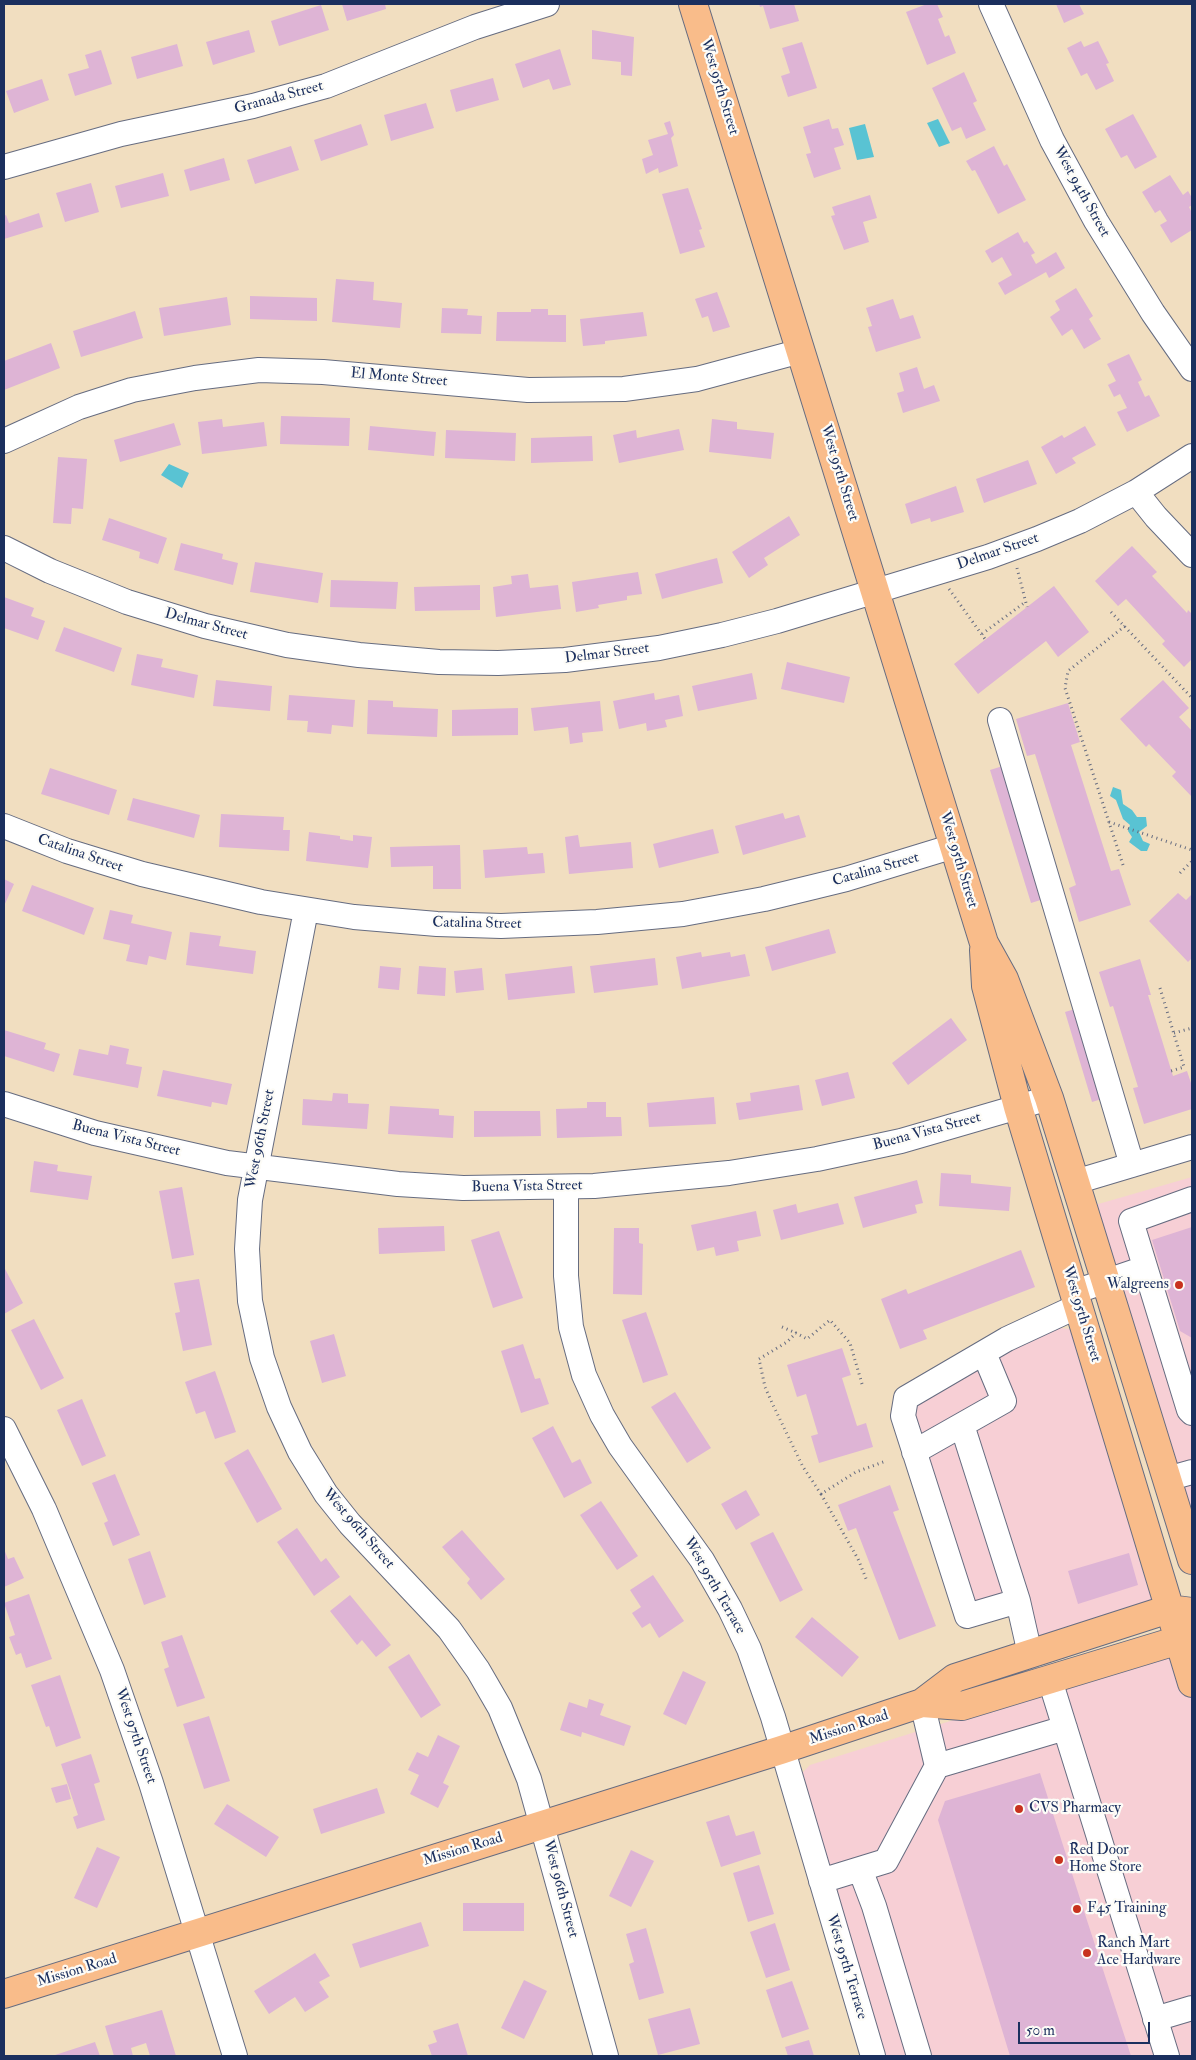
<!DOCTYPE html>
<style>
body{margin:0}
#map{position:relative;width:1196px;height:2060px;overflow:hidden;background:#f1dec0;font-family:"IM FELL Double Pica",serif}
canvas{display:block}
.frame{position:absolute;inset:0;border:5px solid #1b2f5e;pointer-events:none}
.scale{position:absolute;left:1018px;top:2022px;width:132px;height:22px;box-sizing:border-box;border:2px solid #1b2f5e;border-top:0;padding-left:6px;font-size:15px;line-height:18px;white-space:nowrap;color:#1b2f5e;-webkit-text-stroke:4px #fdfcf7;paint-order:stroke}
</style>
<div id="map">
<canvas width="1196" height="2060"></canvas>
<div class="frame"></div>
<div class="scale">50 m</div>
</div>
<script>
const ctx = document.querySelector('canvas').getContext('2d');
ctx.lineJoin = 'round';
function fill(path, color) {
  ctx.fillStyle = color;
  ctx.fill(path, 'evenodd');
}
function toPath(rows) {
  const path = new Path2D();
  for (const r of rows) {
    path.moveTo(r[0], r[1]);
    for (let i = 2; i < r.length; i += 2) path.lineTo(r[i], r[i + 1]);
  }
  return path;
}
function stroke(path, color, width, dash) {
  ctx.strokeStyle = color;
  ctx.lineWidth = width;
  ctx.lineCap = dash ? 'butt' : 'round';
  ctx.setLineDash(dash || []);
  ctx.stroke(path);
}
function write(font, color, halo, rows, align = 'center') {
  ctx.font = font + ' "IM FELL Double Pica",serif';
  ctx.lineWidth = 4.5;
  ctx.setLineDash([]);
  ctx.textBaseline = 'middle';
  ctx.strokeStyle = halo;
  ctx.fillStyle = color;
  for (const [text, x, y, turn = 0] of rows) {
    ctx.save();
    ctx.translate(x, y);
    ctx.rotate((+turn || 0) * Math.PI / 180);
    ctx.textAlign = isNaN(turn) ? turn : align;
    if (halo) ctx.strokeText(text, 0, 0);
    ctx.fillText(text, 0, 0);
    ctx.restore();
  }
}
fill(toPath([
 [1192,1177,1192,1521,1095,1205],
 [1060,1328,1070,1329,1074,1333,1153,1598,1149,1602,1032,1640,1019,1595,976,1606,910,1411,915,1398,1050,1330],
 [1161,1655,1174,1659,1184,1674,1192,1700,1192,2056,885,2056,802,1789,800,1775,810,1765]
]), '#f7cfd5');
fill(toPath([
 [938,119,950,143,939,147,927,123],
 [865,124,874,157,857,160,849,128],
 [169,464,189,473,182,488,161,475],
 [1113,787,1121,790,1123,804,1132,810,1137,817,1146,817,1147,826,1139,832,1143,841,1150,844,1147,851,1141,851,1129,842,1132,837,1128,831,1130,825,1123,819,1116,800,1110,796]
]), '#59c3d3');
fill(toPath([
 [342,4,385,4,386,9,347,21],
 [759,4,794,4,799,21,770,29,763,6,760,7],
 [927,4,937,4,943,17,938,19,945,37,949,35,956,53,927,65,906,12],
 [1056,4,1079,4,1084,14,1064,23],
 [321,5,329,30,279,46,271,21],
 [249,30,255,52,213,65,206,42],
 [592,30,634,37,632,76,621,75,621,62,592,59],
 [1081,41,1084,47,1098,41,1109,63,1106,64,1114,81,1096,90,1087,73,1081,76,1067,48],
 [802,42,817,88,788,97,781,76,790,73,782,48],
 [177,44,183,66,137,79,131,57],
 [560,49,571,85,553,90,549,79,523,88,515,64],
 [101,50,112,84,75,96,68,74,89,68,85,55],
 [964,72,977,101,973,103,986,130,966,139,961,127,952,131,932,88],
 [493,78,499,100,456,112,450,90],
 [42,79,49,100,14,113,6,91],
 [426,103,434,128,391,141,384,115],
 [1133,114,1157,157,1135,169,1127,155,1121,158,1105,129],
 [829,119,832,129,838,128,844,145,834,148,841,169,814,178,806,154,811,153,803,127],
 [670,121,674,135,671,138,678,166,659,173,658,168,646,174,642,159,653,155,648,140,668,134,664,123],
 [361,124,368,145,321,161,314,140],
 [291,146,299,170,255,184,247,160],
 [994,146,1004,166,1007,164,1026,200,998,214,975,170,972,171,966,161],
 [224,158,230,180,190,191,184,170],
 [163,173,169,196,121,208,115,186],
 [1170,175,1183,195,1188,191,1192,198,1192,205,1189,207,1192,213,1192,230,1171,243,1160,225,1167,221,1160,210,1155,213,1142,192],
 [91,183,99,212,65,222,56,193],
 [688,188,702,229,699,230,705,247,680,254,662,194],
 [870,195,877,218,863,222,869,242,844,250,831,216,835,215,832,207],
 [39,213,43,227,4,239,4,216,6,215,9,223],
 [1018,232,1024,243,1027,241,1035,253,1031,255,1036,264,1056,252,1065,268,1049,278,1046,272,1005,295,998,283,1012,275,1002,257,992,263,985,251],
 [336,279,374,282,373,300,402,303,400,328,332,322],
 [1076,288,1093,316,1089,319,1101,339,1084,349,1072,329,1062,336,1050,317,1060,310,1055,301],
 [717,292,730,327,713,332,708,316,702,318,695,299],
 [250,296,317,298,317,321,250,319],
 [227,297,231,325,164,336,159,308],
 [893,299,900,319,913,315,921,338,876,352,868,327,872,326,866,308],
 [442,308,468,309,467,315,482,316,481,334,441,333],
 [531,309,548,309,548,315,566,315,566,342,496,341,497,312,531,312],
 [135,311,143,338,81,357,73,331],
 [643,312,647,336,605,341,605,344,583,346,580,319],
 [51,343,60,368,4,390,4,361],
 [1129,354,1142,380,1138,382,1145,397,1149,395,1160,416,1127,432,1117,412,1127,408,1120,394,1114,397,1108,385,1116,381,1107,364],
 [917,367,924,389,934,385,940,401,903,413,897,393,904,391,899,373],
 [281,416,350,418,349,446,280,444],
 [222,419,223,427,264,422,267,446,202,454,198,422],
 [712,419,737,422,737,429,774,433,771,459,709,452],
 [174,423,181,445,120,462,114,440],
 [370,426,436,432,434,456,368,450],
 [1085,426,1096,445,1072,458,1076,463,1056,474,1041,447,1062,435,1064,438],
 [679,429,684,450,619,463,613,435,636,430,637,438],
 [446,430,516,433,515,461,445,458],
 [592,436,593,461,531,463,531,438],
 [58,457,87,459,83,509,72,508,71,524,53,523],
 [1028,460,1037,484,984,503,976,479],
 [956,486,964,512,931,522,930,518,911,524,905,504],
 [789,516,800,535,764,558,768,565,749,578,732,552],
 [109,518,167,538,158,564,139,558,140,552,102,540],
 [181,543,223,554,222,559,238,563,233,585,174,570],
 [1132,546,1157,572,1152,576,1187,613,1188,610,1192,614,1192,659,1184,667,1162,644,1165,641,1126,599,1118,606,1095,581],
 [717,558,723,583,662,599,655,574],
 [255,562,323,573,318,603,250,592],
 [638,572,642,594,627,596,627,600,598,605,599,608,576,612,572,582],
 [528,574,530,588,558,585,561,609,496,617,493,587,512,584,511,576],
 [331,580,398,582,396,609,330,607],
 [480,585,480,610,415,611,414,587],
 [1054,586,1089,632,1058,657,1046,641,978,694,954,664],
 [4,597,34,608,31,616,45,621,38,640,4,628],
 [64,627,122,648,114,672,55,651],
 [137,654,163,659,161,667,198,675,194,698,131,685],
 [787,662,850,677,844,703,781,689],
 [752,673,757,699,698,711,692,686],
 [216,680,272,686,270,711,213,706],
 [1163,680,1189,708,1179,717,1192,731,1192,797,1172,776,1176,772,1149,744,1146,747,1120,719],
 [654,693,655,700,679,695,683,716,665,720,667,727,647,731,646,723,619,729,613,701],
 [289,695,355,700,353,727,332,725,331,734,307,732,308,721,287,720],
 [368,700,393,701,393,707,438,709,437,737,367,734],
 [600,701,603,731,582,733,583,742,570,744,568,727,534,731,531,708],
 [1068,703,1080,742,1071,745,1111,871,1119,869,1131,905,1079,922,1069,888,1076,885,1035,754,1027,756,1016,719],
 [518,708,518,735,452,736,452,710],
 [1006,765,1047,898,1031,903,990,770],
 [50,768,117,790,109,815,41,794],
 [133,798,200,815,194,838,127,820],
 [783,813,785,819,799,815,806,837,743,855,735,826],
 [221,814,284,817,283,830,290,830,289,851,219,847],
 [713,829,719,853,659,868,653,844],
 [309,832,340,836,340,839,353,841,353,835,372,837,368,868,306,861],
 [578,835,580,847,631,842,633,868,569,874,565,837],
 [460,845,461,889,433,889,433,866,391,867,390,847],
 [527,847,528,854,543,853,545,873,485,878,483,850],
 [4,879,14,884,4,906],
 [32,885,94,908,84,935,22,911],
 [1178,893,1186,900,1192,894,1192,958,1188,962,1149,921],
 [110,910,133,915,131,923,172,932,166,960,149,956,147,965,126,961,130,945,103,939],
 [829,929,836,953,772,971,765,947],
 [190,932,221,936,219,946,256,951,253,974,186,965],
 [701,952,702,957,730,952,731,957,745,954,750,976,682,989,676,957],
 [655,958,658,985,594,993,590,966],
 [1140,959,1151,995,1148,995,1173,1076,1187,1071,1192,1086,1192,1109,1144,1124,1133,1088,1138,1087,1113,1006,1110,1007,1099,972],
 [380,966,401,968,399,990,378,988],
 [419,966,446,968,445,996,417,994],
 [572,966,575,993,508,1000,505,974],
 [482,968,484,990,456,993,454,971],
 [1075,1009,1108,1097,1092,1102,1065,1012],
 [951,1018,967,1040,908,1085,892,1063],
 [4,1030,46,1043,44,1049,60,1054,54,1072,4,1056],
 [110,1045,129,1049,126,1064,142,1067,138,1088,73,1075,79,1049,108,1055],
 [163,1070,232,1084,227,1105,212,1102,211,1107,157,1096],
 [848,1072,855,1098,822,1106,815,1080],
 [799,1085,803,1110,739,1120,736,1103,751,1101,750,1093],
 [333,1093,348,1094,348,1103,369,1104,367,1129,302,1125,303,1099,332,1101],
 [714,1097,716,1124,649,1127,647,1103],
 [587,1102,606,1102,606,1117,621,1117,622,1136,557,1138,556,1109,587,1108],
 [390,1106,439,1109,439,1115,454,1116,453,1138,388,1134],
 [474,1111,540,1111,541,1136,474,1137],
 [34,1161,58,1165,57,1171,92,1176,88,1200,30,1192],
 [941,1173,971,1175,971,1183,1011,1187,1009,1211,939,1206],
 [917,1180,923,1203,915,1205,917,1213,863,1228,854,1197],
 [182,1187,194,1255,172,1259,159,1191],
 [838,1203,844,1224,781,1240,773,1210,796,1204,798,1213],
 [756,1211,761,1236,737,1241,739,1251,716,1256,714,1247,697,1251,691,1225],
 [444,1226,445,1251,379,1254,378,1228],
 [1192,1227,1192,1338,1180,1331,1152,1240],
 [614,1228,639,1228,639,1243,643,1244,642,1295,613,1294],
 [499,1231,523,1298,493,1308,471,1240],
 [1021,1250,1035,1287,923,1330,927,1339,900,1349,881,1299,906,1289,908,1294],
 [4,1267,23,1303,4,1314],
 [199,1279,212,1345,183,1351,175,1313,180,1312,174,1283],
 [646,1312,668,1375,643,1383,622,1320],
 [34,1319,64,1378,41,1390,11,1330],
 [334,1334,346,1376,322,1383,310,1341],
 [523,1344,535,1379,540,1378,549,1404,521,1413,501,1351],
 [842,1348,851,1375,842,1378,857,1426,866,1423,873,1447,819,1463,811,1436,818,1434,806,1394,797,1397,787,1365],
 [215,1371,236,1432,215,1439,205,1411,196,1414,185,1382],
 [675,1392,711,1448,687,1463,651,1407],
 [82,1399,106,1456,82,1466,57,1410],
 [553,1426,572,1463,580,1459,592,1483,564,1498,532,1438],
 [248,1449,282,1509,257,1523,224,1463],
 [115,1474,140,1535,113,1546,104,1523,108,1521,92,1483],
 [890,1485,899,1510,893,1512,936,1626,899,1640,856,1528,848,1531,838,1505],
 [746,1490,760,1515,736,1530,721,1504],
 [601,1501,638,1556,617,1570,580,1515],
 [297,1528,321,1562,326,1558,340,1577,314,1596,277,1542],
 [462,1530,505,1579,481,1600,467,1583,470,1579,442,1547],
 [773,1532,803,1590,780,1602,750,1543],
 [4,1549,8,1559,14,1557,24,1578,4,1587],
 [150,1551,166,1597,144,1605,128,1559],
 [1129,1553,1138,1585,1078,1604,1068,1571],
 [653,1575,684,1621,659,1638,650,1623,642,1628,632,1613,641,1607,630,1590],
 [29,1594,52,1659,26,1668,21,1653,16,1655,9,1637,15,1635,4,1603],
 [350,1595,391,1645,376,1657,362,1640,357,1645,330,1611],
 [812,1617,859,1657,842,1677,795,1637],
 [182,1635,205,1698,177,1707,164,1669,169,1667,161,1642],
 [409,1654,441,1705,421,1718,388,1667],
 [683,1671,706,1682,686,1725,663,1714],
 [60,1675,81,1738,56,1747,49,1726,46,1727,31,1685],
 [589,1699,604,1704,600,1715,631,1726,624,1746,582,1732,581,1737,560,1730,569,1702,587,1708],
 [209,1716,230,1781,204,1789,183,1724],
 [438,1735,460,1746,443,1783,449,1786,438,1808,410,1794,419,1775,408,1770,417,1752,428,1757],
 [91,1754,100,1782,94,1784,105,1820,77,1829,73,1817,78,1815,61,1764],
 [1040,1773,1083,1908,1131,2056,1010,2056,938,1820,945,1801],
 [67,1784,71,1799,56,1803,51,1788],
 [377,1788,385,1813,321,1834,313,1809],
 [227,1804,279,1837,266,1857,214,1824],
 [729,1815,736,1836,754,1831,761,1854,721,1867,706,1822],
 [97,1847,120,1857,97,1908,74,1898],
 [631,1850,654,1861,631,1907,609,1896],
 [759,1865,774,1914,748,1922,733,1873],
 [463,1903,524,1903,524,1931,463,1931],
 [421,1922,429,1946,360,1968,352,1944],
 [775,1923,790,1970,766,1978,750,1932],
 [646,1928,664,1993,639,2000,629,1964,634,1962,626,1934],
 [315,1953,330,1976,319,1982,329,1997,305,2012,295,1997,269,2014,254,1991],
 [524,1980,547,1991,524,2039,501,2028],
 [792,1981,809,2029,782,2038,766,1990],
 [690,2008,700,2044,658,2055,648,2019],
 [162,2010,176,2056,150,2056,146,2043,131,2048,133,2056,114,2056,105,2026],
 [458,2023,468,2056,432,2056,428,2045,437,2042,433,2031],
 [809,2040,814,2056,788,2056,785,2047],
 [95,2042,100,2056,52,2056]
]), '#deb4d5');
const minor = toPath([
 [991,4,1052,140,1096,221,1153,313,1192,369],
 [4,167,121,134,253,106,326,86,475,27,547,4],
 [4,441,79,407,132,390,195,378,259,370,323,372,528,390,624,389,697,379,801,351],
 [1136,492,1156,517,1192,555],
 [4,548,50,571,127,602,205,626,287,645,359,655,439,662,498,663,565,660,659,648,722,635,777,621,988,557,1037,539,1080,521,1136,492,1192,456],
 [1000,720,1132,1165],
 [4,826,67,851,142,874,261,902,354,917,437,924,501,926,597,922,683,914,764,899,846,879,954,846],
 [306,910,250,1200,247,1249,250,1301,262,1358,279,1407,300,1452,326,1494,350,1524,449,1629,478,1670,500,1708,529,1779,606,2056],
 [4,1104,95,1133,227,1163,398,1184,463,1188,594,1186,729,1173,817,1159,901,1141,1049,1098],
 [1075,1182,1192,1147],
 [566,1187,566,1276,571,1327,584,1375,602,1415,620,1446,702,1560,730,1609,749,1649,773,1717,873,2056],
 [1192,1199,1131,1221,1189,1410,1192,1413],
 [1074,1292,1145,1268],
 [962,1425,1018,1601],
 [4,1429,44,1509,112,1670,151,1783,235,2056],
 [914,1452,1004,1401,984,1353],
 [1167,1479,1192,1472],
 [1030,1654,1018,1601,967,1616,903,1416,906,1398,1007,1339,1078,1306],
 [1050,1680,1167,2056],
 [922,1703,937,1766],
 [860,1869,874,1906,919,2056],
 [821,1881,886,1861,937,1766,1065,1728],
 [1155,2019,1192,2008]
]);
const major = toPath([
 [693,4,984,943,1004,979,1049,1098,1192,1560],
 [984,950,986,986,1018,1107,1192,1683],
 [922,1703,962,1706,1179,1640,1192,1629],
 [4,1994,781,1750,922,1703,955,1678,1169,1609,1192,1612]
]);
stroke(minor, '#666c80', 26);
stroke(major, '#666c80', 30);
stroke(toPath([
 [1017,568,1027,607],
 [949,589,985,639],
 [1111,612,1192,698],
 [982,634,1024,603],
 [1109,822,1192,850],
 [1123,865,1065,688,1068,671,1125,626],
 [1180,873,1192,861],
 [1160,988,1184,1067,1171,1071],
 [1174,1033,1192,1028],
 [782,1327,796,1333],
 [862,1384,850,1343,830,1320,807,1339,796,1333,787,1342,759,1359,765,1387,773,1405,803,1467,821,1494,856,1472,886,1461],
 [821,1494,858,1559,867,1581]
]), '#666c80', 3, [1, 4]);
stroke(minor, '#fff', 24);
stroke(major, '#f9bc8a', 28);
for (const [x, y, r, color] of [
 [1179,1285,5,"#c8321e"],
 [1019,1809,5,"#c8321e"],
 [1059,1860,5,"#c8321e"],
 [1077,1909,5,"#c8321e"],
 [1087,1953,5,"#c8321e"]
]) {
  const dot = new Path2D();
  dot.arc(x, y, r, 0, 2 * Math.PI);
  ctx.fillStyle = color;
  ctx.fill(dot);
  stroke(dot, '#fdfcf7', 2);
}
write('15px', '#1b2f5e', '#fdfcf7', [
 ["West 95th Street",719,87,73],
 ["Granada Street",279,98,-15],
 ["West 94th Street",1081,192,61],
 ["El Monte Street",399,378,5],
 ["West 95th Street",839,473,73],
 ["Delmar Street",998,552,-19],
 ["Delmar Street",206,625,15],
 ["Delmar Street",607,654,-7],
 ["Catalina Street",80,854,19],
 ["West 95th Street",958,860,73],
 ["Catalina Street",876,870,-16],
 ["Catalina Street",477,924,1],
 ["Buena Vista Street",927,1132,-15],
 ["Buena Vista Street",126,1139,14],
 ["West 96th Street",261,1139,-79],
 ["Buena Vista Street",527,1187,-1],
 ["West 95th Street",1081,1314,73],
 ["West 96th Street",358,1529,49],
 ["West 95th Terrace",714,1586,60],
 ["Mission Road",849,1728,-18],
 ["West 97th Street",135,1736,71],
 ["Mission Road",463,1850,-17],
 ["West 96th Street",560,1889,75],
 ["West 95th Terrace",846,1967,73],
 ["Mission Road",77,1971,-17]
]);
write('15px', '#1b2f5e', '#fdfcf7', [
 ["Walgreens",1169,1285,"right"],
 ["CVS Pharmacy",1029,1809],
 ["Red Door",1069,1851],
 ["Home Store",1069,1868],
 ["F45 Training",1087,1909],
 ["Ranch Mart",1097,1944],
 ["Ace Hardware",1097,1961]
], 'left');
</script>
